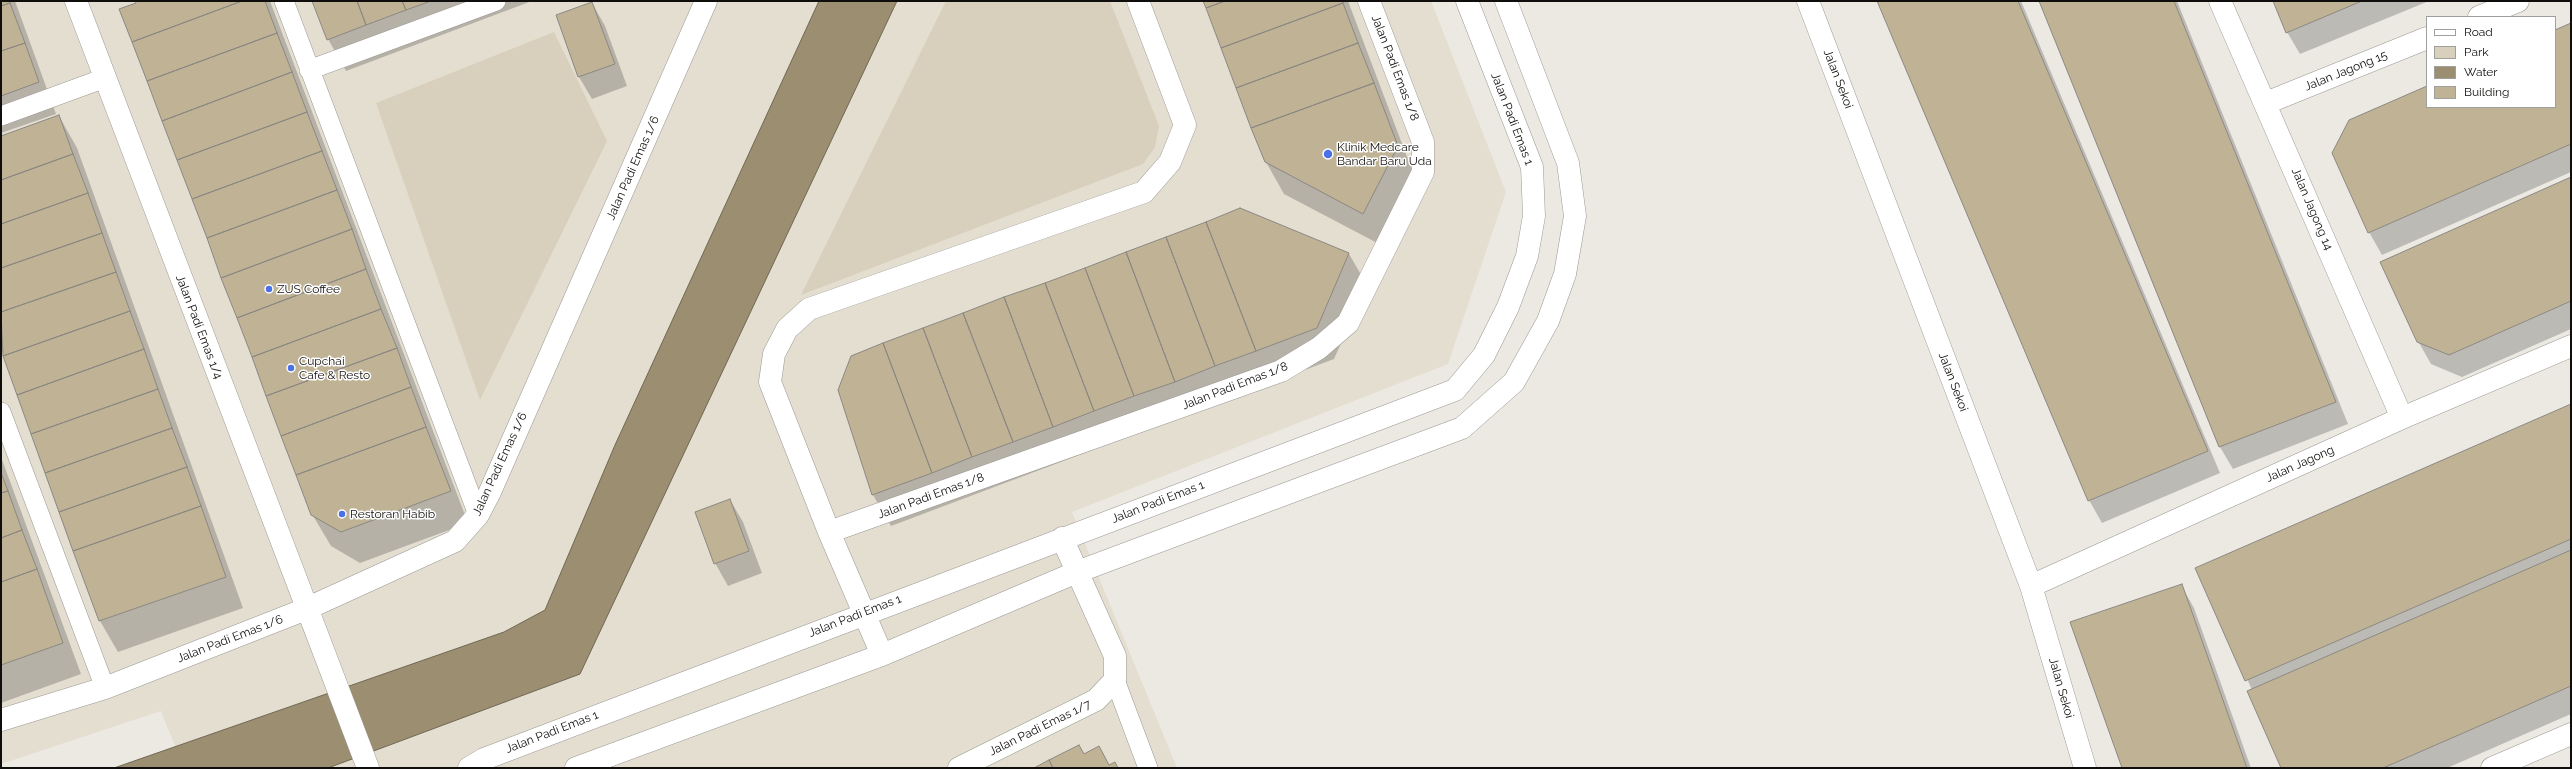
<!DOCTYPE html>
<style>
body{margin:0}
#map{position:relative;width:2572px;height:769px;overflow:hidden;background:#ece9e3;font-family:Raleway,sans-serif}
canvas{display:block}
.frame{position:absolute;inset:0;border:2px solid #0f0e0c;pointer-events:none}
.legend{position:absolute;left:2426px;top:16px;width:130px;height:92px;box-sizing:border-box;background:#fff;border:1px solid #9f9f9e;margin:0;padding:5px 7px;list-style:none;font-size:12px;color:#0f0e0c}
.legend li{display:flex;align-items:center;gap:8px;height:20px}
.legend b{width:20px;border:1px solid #9f9f9e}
</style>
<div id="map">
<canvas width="2572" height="769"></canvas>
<div class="frame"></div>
<ul class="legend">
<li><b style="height:5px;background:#fff"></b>Road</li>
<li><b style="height:11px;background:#d8d0bc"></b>Park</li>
<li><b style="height:11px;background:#9b8e71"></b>Water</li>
<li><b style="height:11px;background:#c0b395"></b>Building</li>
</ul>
</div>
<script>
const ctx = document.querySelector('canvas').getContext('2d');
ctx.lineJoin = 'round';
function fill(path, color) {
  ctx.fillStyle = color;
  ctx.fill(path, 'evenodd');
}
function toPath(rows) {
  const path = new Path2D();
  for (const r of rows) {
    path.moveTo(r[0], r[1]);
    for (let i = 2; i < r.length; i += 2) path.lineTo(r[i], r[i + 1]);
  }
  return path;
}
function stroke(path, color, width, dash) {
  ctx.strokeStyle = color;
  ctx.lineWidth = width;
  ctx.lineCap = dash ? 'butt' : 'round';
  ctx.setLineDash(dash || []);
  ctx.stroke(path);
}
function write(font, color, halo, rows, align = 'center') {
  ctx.font = font + ' Raleway,sans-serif';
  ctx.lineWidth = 3;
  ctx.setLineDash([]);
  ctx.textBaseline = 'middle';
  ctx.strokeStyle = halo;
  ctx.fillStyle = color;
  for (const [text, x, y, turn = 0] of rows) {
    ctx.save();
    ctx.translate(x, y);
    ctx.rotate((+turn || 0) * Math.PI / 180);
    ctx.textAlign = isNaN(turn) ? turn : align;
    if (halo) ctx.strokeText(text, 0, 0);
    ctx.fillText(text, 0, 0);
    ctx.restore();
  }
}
fill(toPath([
 [1,1,1431,1,1506,192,1448,364,1072,512,1177,768,184,768,161,711,1,764]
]), '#e4ded1');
fill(toPath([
 [946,1,1110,1,1159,126,1155,147,1143,164,801,295],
 [554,32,607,141,480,400,376,103]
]), '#d8d0bc');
const water = toPath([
 [819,1,897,1,580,674,328,768,114,768,504,632,545,610,615,445,819,1]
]);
fill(water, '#9b8e71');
stroke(water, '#716853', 1);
fill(toPath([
 [1,1,15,1,56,114,1,133],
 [136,1,270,1,468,523,360,563,331,546,312,514],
 [313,1,532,1,346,71,328,39],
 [1205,1,1348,1,1415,178,1381,245,1284,194,1266,162],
 [1879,1,2021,1,2220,473,2102,523,2089,500],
 [2040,1,2177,1,2348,424,2233,469,2220,447],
 [2274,1,2429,1,2300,54,2287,32],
 [592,3,605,26,627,86,592,99,579,77,557,16],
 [2571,24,2571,172,2382,255,2369,232,2427,87,2427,107,2555,107,2555,31],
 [59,116,77,148,243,608,118,652,100,621,1,348,1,137],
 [2571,178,2571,329,2462,377,2431,364,2418,341],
 [1240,209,1349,254,1367,285,1334,359,891,526,873,495,839,390],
 [2571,405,2571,714,2447,768,2282,768,2252,690,2197,568],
 [1,457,81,674,1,703],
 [730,500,743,522,762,573,728,586,715,563],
 [2181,585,2194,608,2251,768,2123,768]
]), '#0003');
const building = toPath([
 [1,1,9,1,10,3,1,6,1,1],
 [135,1,242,1,132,42,119,9,136,3,135,1],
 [242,1,265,1,277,33,147,81,132,42,242,1],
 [312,1,357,1,366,25,327,40,312,1],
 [357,1,402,1,406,10,366,25,357,1],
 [402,1,431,1,406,10,402,1],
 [1203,1,1225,1,1206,8,1203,1],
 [1225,1,1342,1,1343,3,1221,48,1206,8,1225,1],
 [1877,1,2018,1,2208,451,2088,501,1877,1],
 [2039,1,2174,1,2336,402,2219,447,2039,1],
 [2273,1,2362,1,2286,33,2273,1],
 [592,2,615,64,578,77,556,15,592,2],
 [10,3,25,43,1,51,1,6,10,3],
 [1343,3,1358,43,1236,88,1221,48,1343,3],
 [2571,23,2571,144,2368,233,2332,153,2349,120,2427,86,2427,107,2555,107,2555,30,2571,23],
 [277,33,292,72,162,121,147,81,277,33],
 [25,43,39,82,1,96,1,51,25,43],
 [1358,43,1374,83,1251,128,1236,88,1358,43],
 [292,72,307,112,177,160,162,121,292,72],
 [1374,83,1398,146,1363,214,1265,162,1251,128,1374,83],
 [307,112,322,151,192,199,177,160,307,112],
 [59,115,73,154,1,180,1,136,59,115],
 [322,151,337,190,207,238,192,199,322,151],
 [73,154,88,193,1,224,1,180,73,154],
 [2571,177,2571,301,2449,355,2417,342,2380,262,2571,177],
 [337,190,352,229,221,278,207,238,337,190],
 [88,193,102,233,1,268,1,224,88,193],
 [1240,208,1349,253,1317,328,1256,351,1206,222,1240,208],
 [1206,222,1256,351,1215,366,1166,237,1206,222],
 [352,229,366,269,237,318,221,278,352,229],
 [102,233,116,272,1,312,1,268,102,233],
 [1166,237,1215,366,1175,382,1126,252,1166,237],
 [1126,252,1175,382,1134,396,1085,268,1126,252],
 [1085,268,1134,396,1094,411,1045,283,1085,268],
 [366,269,381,309,252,357,237,318,366,269],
 [116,272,130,311,3,356,1,312,116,272],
 [1045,283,1094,411,1053,427,1004,297,1045,283],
 [1004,297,1053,427,1013,442,963,313,1004,297],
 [381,309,397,348,266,396,252,357,381,309],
 [130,311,144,349,17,395,3,356,130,311],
 [963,313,1013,442,972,457,923,328,963,313],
 [923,328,972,457,932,473,883,343,923,328],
 [883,343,932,473,872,495,838,390,851,356,883,343],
 [397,348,411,387,281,436,266,396,397,348],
 [144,349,158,389,31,434,17,395,144,349],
 [411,387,426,427,296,475,281,436,411,387],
 [158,389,172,428,45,473,31,434,158,389],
 [2571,404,2571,539,2245,681,2195,568,2571,404],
 [426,427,451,491,341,532,311,515,296,475,426,427],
 [172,428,187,467,59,512,45,473,172,428],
 [187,467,201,506,73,551,59,512,187,467],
 [1,473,8,491,1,493,1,473],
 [8,491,22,530,1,538,1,493,8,491],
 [730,499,749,551,714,564,695,512,730,499],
 [201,506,226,577,99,621,73,551,201,506],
 [22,530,37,569,1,582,1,538,22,530],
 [2571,550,2571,686,2383,768,2281,768,2247,691,2571,550],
 [37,569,63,643,1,665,1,582,37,569],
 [2182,584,2247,768,2122,768,2070,622,2182,584],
 [1079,745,1084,754,1099,746,1109,765,1115,762,1118,768,1053,768,1049,760,1079,745],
 [1049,760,1053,768,1034,768,1049,760]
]);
fill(building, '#c0b395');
stroke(building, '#8b8883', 1);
const service = toPath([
 [284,1,478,515],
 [309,70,496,1],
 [1,116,105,78],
 [1,412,105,688],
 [1115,680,1148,768]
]);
const minor = toPath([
 [76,1,368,768],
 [1808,1,2031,586,2085,768],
 [2220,1,2402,418],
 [2479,17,2518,1],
 [2266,103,2427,38],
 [829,532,1281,371,1319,348,1348,323,1423,172,1423,142,1369,1],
 [2031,586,2402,418,2571,346],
 [882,655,829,532,770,382,774,354,787,329,809,309,1144,192,1170,162,1185,125,1138,1],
 [1,720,105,688,306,609,455,541,478,515,489,494,706,1],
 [469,768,484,759,1455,390,1484,355,1508,307,1527,256,1534,216,1532,167,1467,1],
 [576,768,882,655,1077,572,1462,428,1514,382,1548,321,1565,274,1575,216,1568,163,1506,1],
 [959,768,1096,700,1115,680,1115,656,1062,538],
 [2492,768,2571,734]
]);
stroke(service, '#9b9994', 20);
stroke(minor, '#9b9994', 23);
stroke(service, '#fff', 19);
stroke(minor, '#fff', 22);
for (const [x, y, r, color] of [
 [1328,154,5,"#4b71e5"],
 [269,289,4,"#4b71e5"],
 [291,368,4,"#4b71e5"],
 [342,514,4,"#4b71e5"]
]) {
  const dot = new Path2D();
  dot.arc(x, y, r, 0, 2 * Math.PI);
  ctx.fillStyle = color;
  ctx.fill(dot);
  stroke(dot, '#fff', 1.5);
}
write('12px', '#0f0e0c', '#fff', [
 ["Jalan Padi Emas 1/8",1395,68,69],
 ["Jalan Jagong 15",2346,71,-22],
 ["Jalan Sekoi",1838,79,69],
 ["Jalan Padi Emas 1",1512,119,69],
 ["Jalan Padi Emas 1/6",633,168,-66],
 ["Jalan Jagong 14",2312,209,67],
 ["Jalan Padi Emas 1/4",199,327,69],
 ["Jalan Sekoi",1953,382,69],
 ["Jalan Padi Emas 1/8",1235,386,-21],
 ["Jalan Padi Emas 1/6",500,464,-65],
 ["Jalan Jagong",2300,464,-24],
 ["Jalan Padi Emas 1/8",931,496,-20],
 ["Jalan Padi Emas 1",1158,502,-21],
 ["Jalan Padi Emas 1",855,616,-21],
 ["Jalan Padi Emas 1/6",230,639,-21],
 ["Jalan Sekoi",2061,688,74],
 ["Jalan Padi Emas 1/7",1040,728,-26],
 ["Jalan Padi Emas 1",552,732,-21]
]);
write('12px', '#0f0e0c', '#fff', [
 ["Klinik Medcare",1337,147],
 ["Bandar Baru Uda",1337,161],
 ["ZUS Coffee",277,289],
 ["Cupchai",299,361],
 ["Cafe & Resto",299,375],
 ["Restoran Habib",350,514]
], 'left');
</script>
